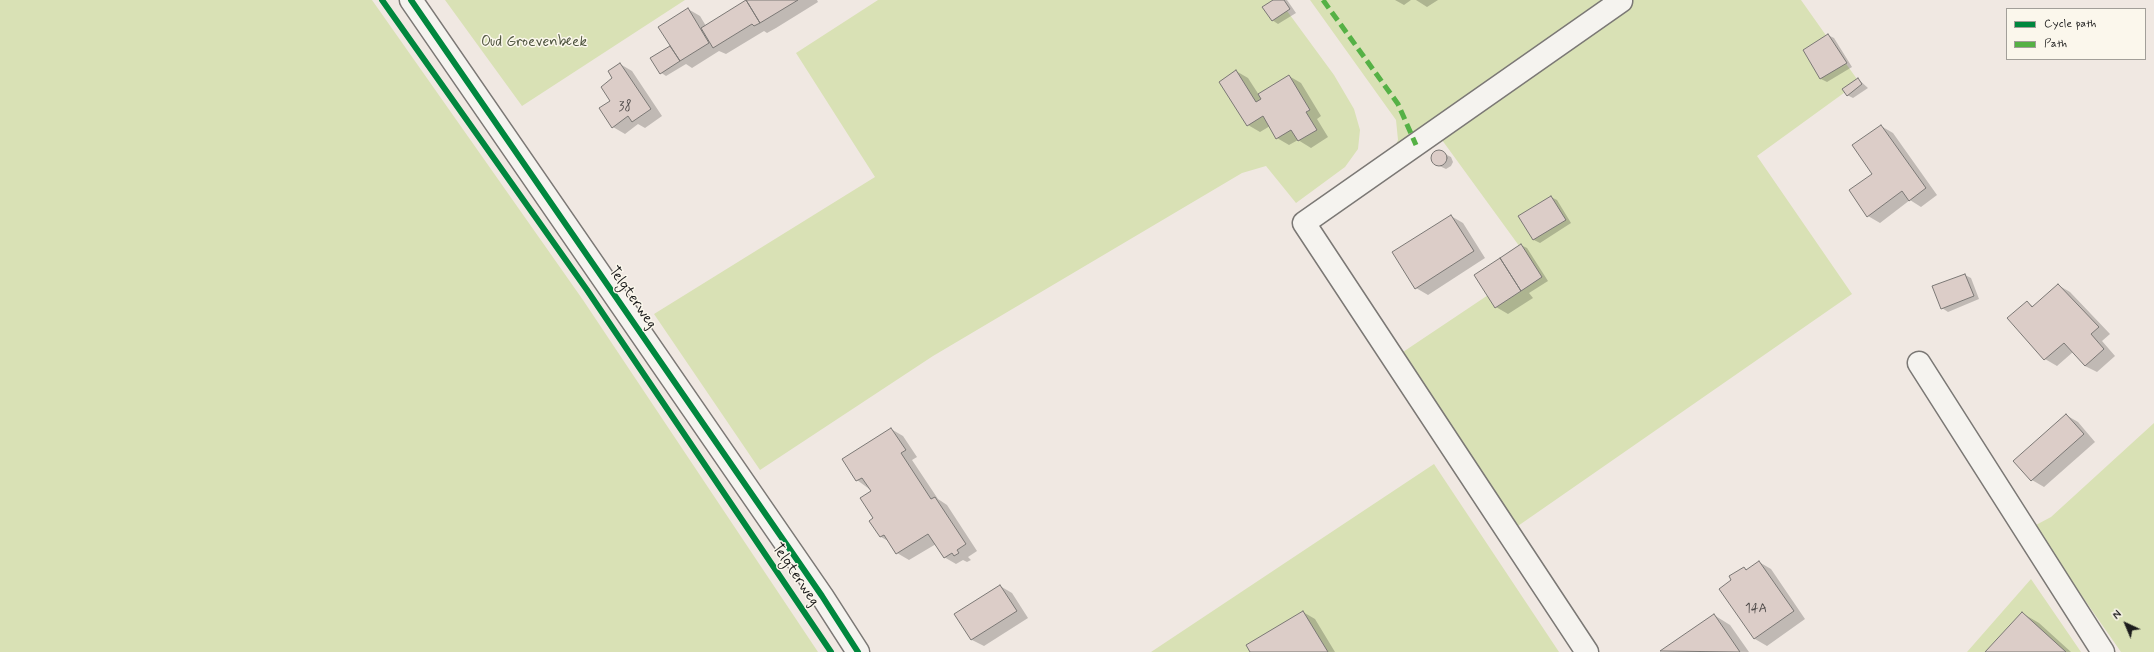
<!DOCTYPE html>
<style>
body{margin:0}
#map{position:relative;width:2154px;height:652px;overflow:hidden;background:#f0e8e2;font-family:Mynerve,sans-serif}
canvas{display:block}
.legend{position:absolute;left:2006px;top:8px;width:140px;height:52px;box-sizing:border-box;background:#fbf7ec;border:1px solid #a29f99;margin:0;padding:5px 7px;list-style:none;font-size:12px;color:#1c1c1c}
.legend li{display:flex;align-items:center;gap:8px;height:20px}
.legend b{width:20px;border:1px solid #a29f99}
.north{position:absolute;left:2106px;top:604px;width:40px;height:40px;-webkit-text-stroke:3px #fbf7ec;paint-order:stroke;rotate:316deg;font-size:11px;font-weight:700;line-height:16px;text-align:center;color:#1c1c1c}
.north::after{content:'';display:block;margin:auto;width:14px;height:18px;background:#1c1c1c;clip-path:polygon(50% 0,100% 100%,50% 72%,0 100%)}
</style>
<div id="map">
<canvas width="2154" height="652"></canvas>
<ul class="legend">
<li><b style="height:5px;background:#00873e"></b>Cycle path</li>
<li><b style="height:5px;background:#55b145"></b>Path</li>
</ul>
<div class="north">N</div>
</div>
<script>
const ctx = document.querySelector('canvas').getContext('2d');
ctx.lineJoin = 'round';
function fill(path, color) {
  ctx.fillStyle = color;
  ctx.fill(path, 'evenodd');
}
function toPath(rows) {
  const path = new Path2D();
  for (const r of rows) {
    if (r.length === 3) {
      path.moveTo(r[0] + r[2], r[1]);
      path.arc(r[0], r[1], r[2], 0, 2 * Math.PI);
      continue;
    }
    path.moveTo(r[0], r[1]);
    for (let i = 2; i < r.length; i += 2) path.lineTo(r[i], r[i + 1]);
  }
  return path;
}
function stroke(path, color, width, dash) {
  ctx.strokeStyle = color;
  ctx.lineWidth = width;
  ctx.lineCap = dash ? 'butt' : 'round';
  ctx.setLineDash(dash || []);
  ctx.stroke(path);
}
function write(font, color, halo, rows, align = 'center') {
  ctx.font = font + ' Mynerve,sans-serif';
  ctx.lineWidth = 3;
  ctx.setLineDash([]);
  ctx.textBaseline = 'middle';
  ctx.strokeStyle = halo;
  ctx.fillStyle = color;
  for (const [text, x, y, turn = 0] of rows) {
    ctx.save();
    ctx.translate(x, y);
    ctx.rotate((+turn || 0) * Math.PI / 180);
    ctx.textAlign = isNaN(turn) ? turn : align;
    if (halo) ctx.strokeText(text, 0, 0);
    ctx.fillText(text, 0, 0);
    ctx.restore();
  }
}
fill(toPath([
 [0,0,372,0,583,300,818,652,0,652],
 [445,0,685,0,522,106],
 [878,0,1279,0,1334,75,1354,109,1360,130,1358,149,1345,167,1296,203,1266,166,1242,173,933,356,760,470,654,314,875,177,796,53],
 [1310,0,1801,0,1859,82,1757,156,1852,294,1515,528,1397,356,1533,265,1434,129,1394,149,1398,140,1396,120],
 [2154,423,2154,652,2121,652,2061,566,2036,525,2051,517],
 [1434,464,1559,652,1151,652,1327,535],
 [2031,579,2081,652,1967,652]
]), '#d9e1b5');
fill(toPath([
 [748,0,817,0,818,2,776,28,767,33,764,31,726,54,719,51,692,68,686,64,666,76,660,72,670,47,673,49,688,9,700,16,706,26],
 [1275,0,1287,0,1296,13,1278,24,1272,20],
 [1395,0,1411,0,1404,5],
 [1416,0,1438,0,1427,7],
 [1828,35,1834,38,1852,67,1827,82,1821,79,1804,51],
 [620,64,632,71,662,116,645,128,638,124,625,134,613,127,614,79],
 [1236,71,1248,78,1259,95,1289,76,1301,83,1321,116,1317,119,1328,137,1311,148,1298,140,1289,145,1277,138,1270,126,1260,132,1248,125],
 [1858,79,1868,88,1853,98,1847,95],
 [1881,126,1893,133,1937,195,1921,207,1910,200,1880,223,1868,216,1851,190,1874,174],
 [1439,151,1451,157,1453,162,1451,166,1446,169,1435,164,1432,159,1434,153],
 [1551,197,1557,200,1571,223,1540,243,1534,240,1519,217],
 [1451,216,1463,223,1485,258,1428,295,1416,288],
 [1521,245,1527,248,1548,281,1529,293,1533,298,1508,314,1496,307],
 [1965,275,1971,278,1979,299,1948,312,1942,308],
 [2058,285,2070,292,2110,334,2102,341,2115,356,2097,372,2085,366,2073,352,2057,366,2045,359,2009,318,2027,302,2034,307],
 [2066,415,2078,422,2095,442,2044,487,2032,480],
 [891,429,903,436,917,457,912,460,938,499,947,505,977,551,968,557,971,560,967,562,963,560,956,564,944,557,936,544,909,560,897,553,890,542,881,537,870,521,875,519,872,491,857,480],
 [1759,562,1771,569,1805,619,1767,646,1755,639,1720,589,1733,580,1744,568,1748,570],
 [1000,586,1012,593,1028,618,984,646,972,640,955,614],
 [1303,612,1315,619,1335,652,1251,652],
 [2022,613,2039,623,2071,652,1986,652],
 [1714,615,1730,625,1749,652,1661,651]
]), '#0003');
const building = toPath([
 [746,0,760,23,754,26,752,24,713,48,701,28,746,0],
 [746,0,798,0,760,23,746,0],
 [1273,0,1284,0,1290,9,1272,21,1262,7,1273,0],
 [688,8,709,43,680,61,658,27,688,8],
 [1828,34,1847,63,1820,79,1803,50,1828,34],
 [670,46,680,61,660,74,650,58,670,46],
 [620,63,651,109,632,122,628,116,612,128,599,108,610,101,601,87,612,78,608,71,620,63],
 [1236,70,1256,102,1261,99,1258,94,1289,75,1310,110,1306,112,1317,130,1298,141,1291,130,1276,139,1263,116,1247,126,1219,82,1236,70],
 [1858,78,1862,84,1847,96,1842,89,1858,78],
 [1881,125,1926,188,1909,201,1902,191,1867,217,1849,190,1872,174,1852,145,1881,125],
 [1439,158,8],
 [1551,196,1566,220,1533,240,1518,216,1551,196],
 [1451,215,1474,251,1415,289,1392,252,1451,215],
 [1521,244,1542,277,1521,291,1500,258,1521,244],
 [1500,258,1521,291,1495,308,1474,275,1500,258],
 [1965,274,1974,296,1941,309,1932,286,1965,274],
 [2058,284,2099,327,2091,334,2104,349,2085,366,2064,343,2044,360,2007,318,2027,301,2032,307,2058,284],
 [2066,414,2084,434,2031,481,2013,461,2066,414],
 [891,428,906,450,901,453,931,499,935,497,966,544,957,550,959,553,954,556,952,553,944,558,928,534,896,554,884,535,880,537,869,521,873,518,860,498,871,491,862,478,856,481,842,459,891,428],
 [1759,561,1794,611,1754,639,1719,589,1731,580,1729,576,1744,567,1746,570,1759,561],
 [1000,585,1017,611,971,640,954,614,1000,585],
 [1303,611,1328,652,1250,652,1246,645,1303,611],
 [2022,612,2066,652,1985,652,2022,612],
 [1714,614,1740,652,1660,651,1714,614]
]);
fill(building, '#dccdc8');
stroke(building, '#7b7875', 1);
const minor = toPath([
 [411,0,822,596,858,652],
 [1919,363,2103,652],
 [1587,652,1304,223,1621,1]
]);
stroke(minor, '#7b7875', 25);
stroke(minor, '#f5f3ef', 22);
stroke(toPath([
 [1323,0,1398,104,1416,145]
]), '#55b145', 5, [10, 5]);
stroke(toPath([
 [382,0,587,290,831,652],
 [411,0,822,596,858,652]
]), '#00873e', 6);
write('13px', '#4c4847', null, [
 ["38",625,107],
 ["14A",1756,609]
]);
write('15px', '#4f553f', '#fbf7ec', [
 ["Oud Groevenbeek",534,43]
]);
write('15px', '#1c1c1c', '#fbf7ec', [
 ["Telgterweg",632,298,55],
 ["Telgterweg",795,575,56]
]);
</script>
